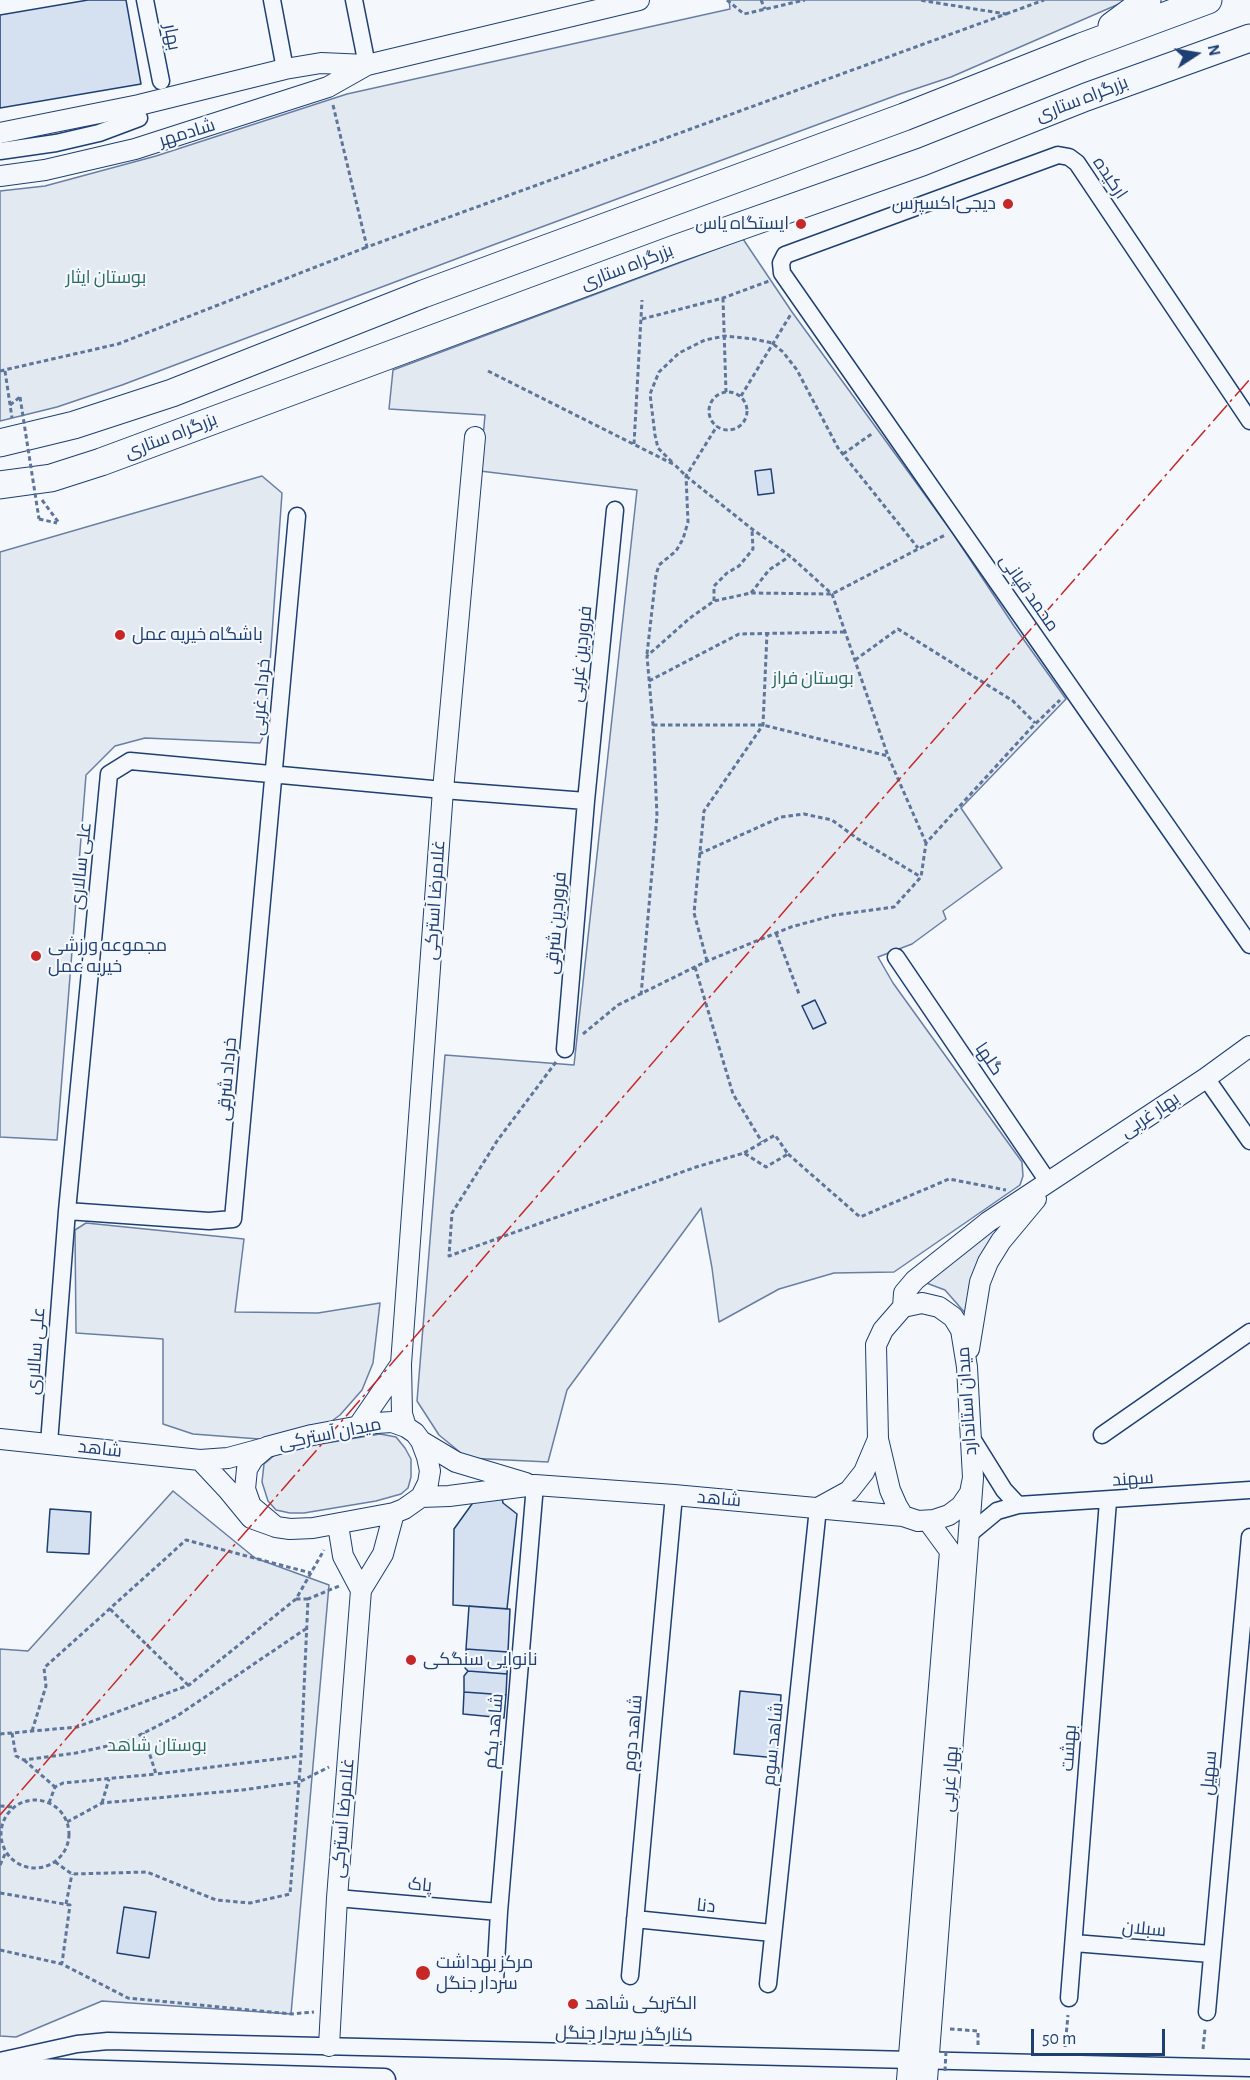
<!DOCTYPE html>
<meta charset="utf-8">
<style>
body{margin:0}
#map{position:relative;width:1250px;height:2080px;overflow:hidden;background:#f4f7fb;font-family:"Alegreya Sans",sans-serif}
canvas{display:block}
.north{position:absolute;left:1166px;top:24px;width:60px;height:60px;-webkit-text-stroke:4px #f4f7fb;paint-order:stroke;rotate:78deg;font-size:16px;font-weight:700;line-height:24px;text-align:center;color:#1d3f73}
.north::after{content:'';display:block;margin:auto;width:21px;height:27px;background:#1d3f73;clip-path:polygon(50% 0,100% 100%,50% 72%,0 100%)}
.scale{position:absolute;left:1031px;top:2029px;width:134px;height:27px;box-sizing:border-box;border:3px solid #1d3f73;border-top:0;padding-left:8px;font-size:18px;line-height:21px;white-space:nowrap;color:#1d3f73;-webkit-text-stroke:4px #f4f7fb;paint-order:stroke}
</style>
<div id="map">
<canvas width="1250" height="2080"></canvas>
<div class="north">N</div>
<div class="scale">50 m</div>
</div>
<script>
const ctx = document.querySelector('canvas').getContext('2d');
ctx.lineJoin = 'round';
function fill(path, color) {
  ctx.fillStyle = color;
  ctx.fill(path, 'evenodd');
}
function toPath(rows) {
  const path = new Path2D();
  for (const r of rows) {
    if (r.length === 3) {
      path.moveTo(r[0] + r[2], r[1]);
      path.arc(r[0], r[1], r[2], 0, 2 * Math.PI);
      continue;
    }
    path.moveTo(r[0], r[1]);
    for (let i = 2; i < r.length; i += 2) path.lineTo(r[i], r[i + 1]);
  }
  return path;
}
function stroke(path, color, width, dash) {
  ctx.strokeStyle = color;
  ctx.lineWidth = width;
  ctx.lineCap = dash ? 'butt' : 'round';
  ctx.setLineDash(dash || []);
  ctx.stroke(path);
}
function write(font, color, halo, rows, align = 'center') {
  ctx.font = font + ' "Alegreya Sans",Cairo,sans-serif';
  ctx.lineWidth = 4.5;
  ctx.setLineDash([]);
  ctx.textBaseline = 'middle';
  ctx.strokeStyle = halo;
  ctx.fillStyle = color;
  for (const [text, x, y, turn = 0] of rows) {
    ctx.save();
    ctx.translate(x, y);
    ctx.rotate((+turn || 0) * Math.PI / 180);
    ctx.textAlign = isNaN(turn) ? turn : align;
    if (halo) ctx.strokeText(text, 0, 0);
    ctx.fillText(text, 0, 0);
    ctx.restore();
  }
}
const green = toPath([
 [729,0,1128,0,951,77,900,94,493,245,122,385,57,407,0,421,0,191,45,186,156,156,347,94,730,9,729,0],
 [743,239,792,312,952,532,1014,626,1066,699,961,808,1002,868,943,911,946,919,912,944,878,957,893,983,1022,1162,1023,1176,1020,1185,894,1272,834,1273,779,1289,719,1322,712,1268,701,1208,567,1390,548,1462,467,1458,439,1435,417,1401,445,1055,574,1065,637,490,480,471,485,415,389,409,393,370,743,239],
 [262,476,282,493,265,733,260,743,145,738,115,746,86,775,57,1140,0,1137,0,552,262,476],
 [1019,1207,966,1314,945,1290,921,1281,1019,1207],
 [86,1223,244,1239,235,1312,318,1313,380,1303,373,1363,362,1390,340,1415,325,1426,282,1439,259,1439,193,1434,163,1424,163,1339,76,1333,75,1230,86,1223],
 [380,1434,396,1437,405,1448,411,1459,411,1477,408,1488,401,1494,376,1501,304,1513,290,1513,276,1510,268,1501,262,1482,264,1464,276,1454,291,1449,380,1434],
 [173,1491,255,1558,329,1585,291,2014,102,2001,16,2037,0,2036,0,1649,28,1651,173,1491]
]);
fill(green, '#e3e9f0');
stroke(green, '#687fa3', 1.5);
const building = toPath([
 [88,0,126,0,141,84,0,108,0,15,88,0],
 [771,469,774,493,758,495,755,471,771,469],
 [815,1000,826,1023,813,1029,802,1006,815,1000],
 [477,1497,502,1498,503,1503,517,1514,507,1609,453,1605,454,1529,477,1497],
 [50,1509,91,1512,89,1554,47,1552,50,1509],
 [469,1606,510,1609,508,1652,466,1649,469,1606],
 [466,1649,508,1652,507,1674,468,1671,465,1668,466,1649],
 [468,1671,507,1674,506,1695,464,1692,464,1676,468,1671],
 [740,1691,781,1695,777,1758,734,1754,740,1691],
 [464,1692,506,1695,504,1718,463,1714,464,1692],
 [124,1907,156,1912,149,1958,117,1953,124,1907]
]);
fill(building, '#d5e0f0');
stroke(building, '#1d3f73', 1.5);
const minor = toPath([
 [145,0,161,81],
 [272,0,285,69],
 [354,0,367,65],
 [0,151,56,143,99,133,139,118],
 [1250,421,1077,163,1069,157,1058,155,785,255,781,263,782,273,1250,945],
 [896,957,1049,1183],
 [565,1049,586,801,615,510],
 [1206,1078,1250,1141],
 [67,1211,209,1221,233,1219,297,516],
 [1102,1435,1250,1332],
 [971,1437,1004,1490,1018,1505],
 [49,1443,67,1211,109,774,130,761,443,790,586,801],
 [968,1535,997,1511,1018,1505,1250,1490],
 [337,1898,499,1912],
 [635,1919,772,1933],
 [1074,1943,1211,1954],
 [630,1976,674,1495],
 [495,1981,499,1912,535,1485],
 [768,1984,818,1508],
 [1069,1998,1108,1501],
 [1207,2012,1250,1537],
 [0,2061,77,2044,108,2041,1250,2068]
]);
const tertiary = toPath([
 [0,133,139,105,285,69,321,63,367,65],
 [0,176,45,170,135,149,328,87,367,65,639,0],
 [922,1303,939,1307,953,1317,961,1330,967,1367,973,1478,970,1493,961,1506,949,1515,934,1520,918,1521,903,1516,897,1506,890,1490,878,1439,876,1345,883,1330,903,1307,922,1303],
 [903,1307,904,1293,915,1280,988,1222,1206,1078,1250,1046],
 [969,1349,980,1282,988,1262,1001,1241,1036,1199],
 [359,1425,401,1364],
 [406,1427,402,1414,401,1364,443,790,475,437],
 [0,1439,200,1460,228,1458,265,1448],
 [421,1441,456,1462,526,1483],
 [200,1460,228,1490,251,1518,276,1527,290,1529,313,1528,394,1513,404,1509,421,1497,428,1483,430,1471,427,1457,421,1441,415,1433,406,1427,392,1422,376,1423,312,1435,267,1447,253,1459,247,1469,245,1489,251,1506,276,1527],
 [421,1497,449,1496,535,1485,674,1495,903,1516],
 [818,1508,849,1491,864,1472,878,1439],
 [338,1525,343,1556,361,1590],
 [329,2046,337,1898,361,1590,383,1554,394,1513],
 [907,2080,950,1551,928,1521],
 [927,2080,973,1478]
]);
const secondary = toPath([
 [0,2069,384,2080]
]);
const trunk = toPath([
 [1112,26,1147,0],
 [0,443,74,425,172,393,423,294,904,117,1081,47,1208,0],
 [0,485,51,478,101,462,675,249,922,162,1086,97,1250,38]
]);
stroke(minor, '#1d3f73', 19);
stroke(tertiary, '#1d3f73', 22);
stroke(secondary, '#1d3f73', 25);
stroke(trunk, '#1d3f73', 29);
stroke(toPath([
 [727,0,744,14,805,0],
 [761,0,765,9],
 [1006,14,1044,0],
 [333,105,367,247,1006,14,919,0],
 [723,298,726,392],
 [642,319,723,298,769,281],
 [0,371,118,344,367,247],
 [5,371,12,418],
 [488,371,675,465,686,476,752,529,790,556,832,594,888,756,926,843],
 [728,411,19],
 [741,396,791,314],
 [10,405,20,397],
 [634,444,642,300],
 [843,454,873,433],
 [672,462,658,448,655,435,650,394,659,372,679,353,705,340,725,336,754,339,772,343,783,352,797,370,838,448,918,548],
 [42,500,59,523],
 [39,519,57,523],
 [751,593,769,570,790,556],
 [714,601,714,586,727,573,739,566,753,549,752,530],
 [647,654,656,575,659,565,676,551,683,539,688,522,686,476,717,426],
 [855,660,898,629,1013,701,1035,723],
 [649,681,739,634,845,632],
 [653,725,763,725,888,756],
 [699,854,781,817,804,814,832,820,858,839,921,877],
 [776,933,799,994],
 [707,961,694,913,704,811,763,725,767,633],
 [695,967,733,1094,762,1142],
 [641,995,657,816,653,725,647,656,690,618,714,601,751,593,832,594,945,535],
 [583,1034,618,1005,707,961,791,927,835,915,894,907,921,877,926,843,1030,729,1060,700],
 [556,1062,497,1141,452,1213,449,1256,696,1167,744,1153,766,1167,788,1154,775,1135,744,1153],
 [788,1154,860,1217,949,1179,1006,1190],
 [296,1599,308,1599],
 [110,1609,188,1685],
 [32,1731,46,1686,44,1668,186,1540,311,1573],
 [12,1733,16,1756,24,1760,76,1753,126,1742,177,1716,307,1628],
 [143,1733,156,1774,301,1756],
 [0,1734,77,1727,189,1685,296,1599,324,1550],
 [24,1760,55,1787],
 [35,1834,34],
 [49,1803,55,1787,63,1783,156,1774],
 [102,1803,109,1779],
 [0,1806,13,1807],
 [67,1822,102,1803,242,1790,299,1782,329,1767],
 [55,1862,72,1874,147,1872,216,1900,250,1903,290,1894,301,1756,308,1599,339,1586],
 [0,1865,6,1852],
 [0,1893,70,1905,62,1963],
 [66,1904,72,1874],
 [0,1950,62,1964,128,1998,291,2014,314,2012],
 [950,2029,978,2031,978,2047],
 [1065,2047,1068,2015],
 [1203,2049,1205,2029]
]), '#5e769c', 3, [4.5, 3]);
stroke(minor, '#f4f7fb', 16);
stroke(tertiary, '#f4f7fb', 20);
stroke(secondary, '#f4f7fb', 22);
stroke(trunk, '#f4f7fb', 27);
stroke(toPath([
 [20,397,39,519],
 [945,2071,946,2051]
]), '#5e769c', 3, [4.5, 3]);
stroke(toPath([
 [0,1815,826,863,1250,379]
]), '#c62828', 1.5, [21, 4.5, 3, 4.5]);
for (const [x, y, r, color] of [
 [1008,204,6,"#c62828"],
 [801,224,6,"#c62828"],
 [120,635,6,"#c62828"],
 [36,956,6,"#c62828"],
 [411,1660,6,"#c62828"],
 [423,1973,8,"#c62828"],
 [573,2004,6,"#c62828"]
]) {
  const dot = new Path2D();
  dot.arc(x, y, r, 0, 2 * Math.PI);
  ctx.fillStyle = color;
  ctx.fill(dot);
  stroke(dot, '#f4f7fb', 2);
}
write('18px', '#1d3f73', '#f4f7fb', [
 ["بهار",172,37,79],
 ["بزرگراه ستاری",1082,99,-21],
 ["شادمهر",187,133,-17],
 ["ارکیده",1110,178,56],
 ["بزرگراه ستاری",627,267,-21],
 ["بزرگراه ستاری",171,436,-21],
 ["محمد قپانی",1029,593,55],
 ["فروردین غربی",581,654,-84],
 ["خرداد غربی",261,697,-85],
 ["علی سالاری",81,866,-84],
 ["غلامرضا آسترکی",435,900,-86],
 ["فروردین شرقی",556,923,-85],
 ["گلها",989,1059,56],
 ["خرداد شرقی",227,1079,-85],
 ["بهار غربی",1150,1115,-34],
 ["علی سالاری",36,1351,-86],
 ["میدان استاندارد",967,1401,-94],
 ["میدان آسترکی",330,1434,-11],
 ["شاهد",100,1449,6],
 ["سهند",1133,1479,-4],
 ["شاهد",719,1499,5],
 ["شاهد یکم",494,1731,-85],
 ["شاهد دوم",633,1733,-85],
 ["شاهد سوم",773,1744,-84],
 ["بهشت",1069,1748,-86],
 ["سهیل",1209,1773,-85],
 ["بهار غربی",950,1779,-86],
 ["غلامرضا آسترکی",343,1818,-85],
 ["پاک",420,1885,5],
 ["دنا",706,1906,6],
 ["سبلان",1144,1929,5],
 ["کنارگذر سردار جنگل",624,2034,1]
]);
write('18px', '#1d3f73', '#f4f7fb', [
 ["دیجی‌اکسپرس",996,204,"right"],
 ["ایستگاه یاس",789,224,"right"],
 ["باشگاه خیریه عمل",132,635],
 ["مجموعه ورزشی",48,946],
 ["خیریه عمل",48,967],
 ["نانوایی سنگکی",423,1660],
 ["مرکز بهداشت",436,1963],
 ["سردار جنگل",436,1984],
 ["الکتریکی شاهد",585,2004]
], 'left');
write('18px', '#2c6c60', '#f4f7fb', [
 ["بوستان ایثار",106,278],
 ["بوستان فراز",813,679],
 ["بوستان شاهد",157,1746]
]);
</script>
